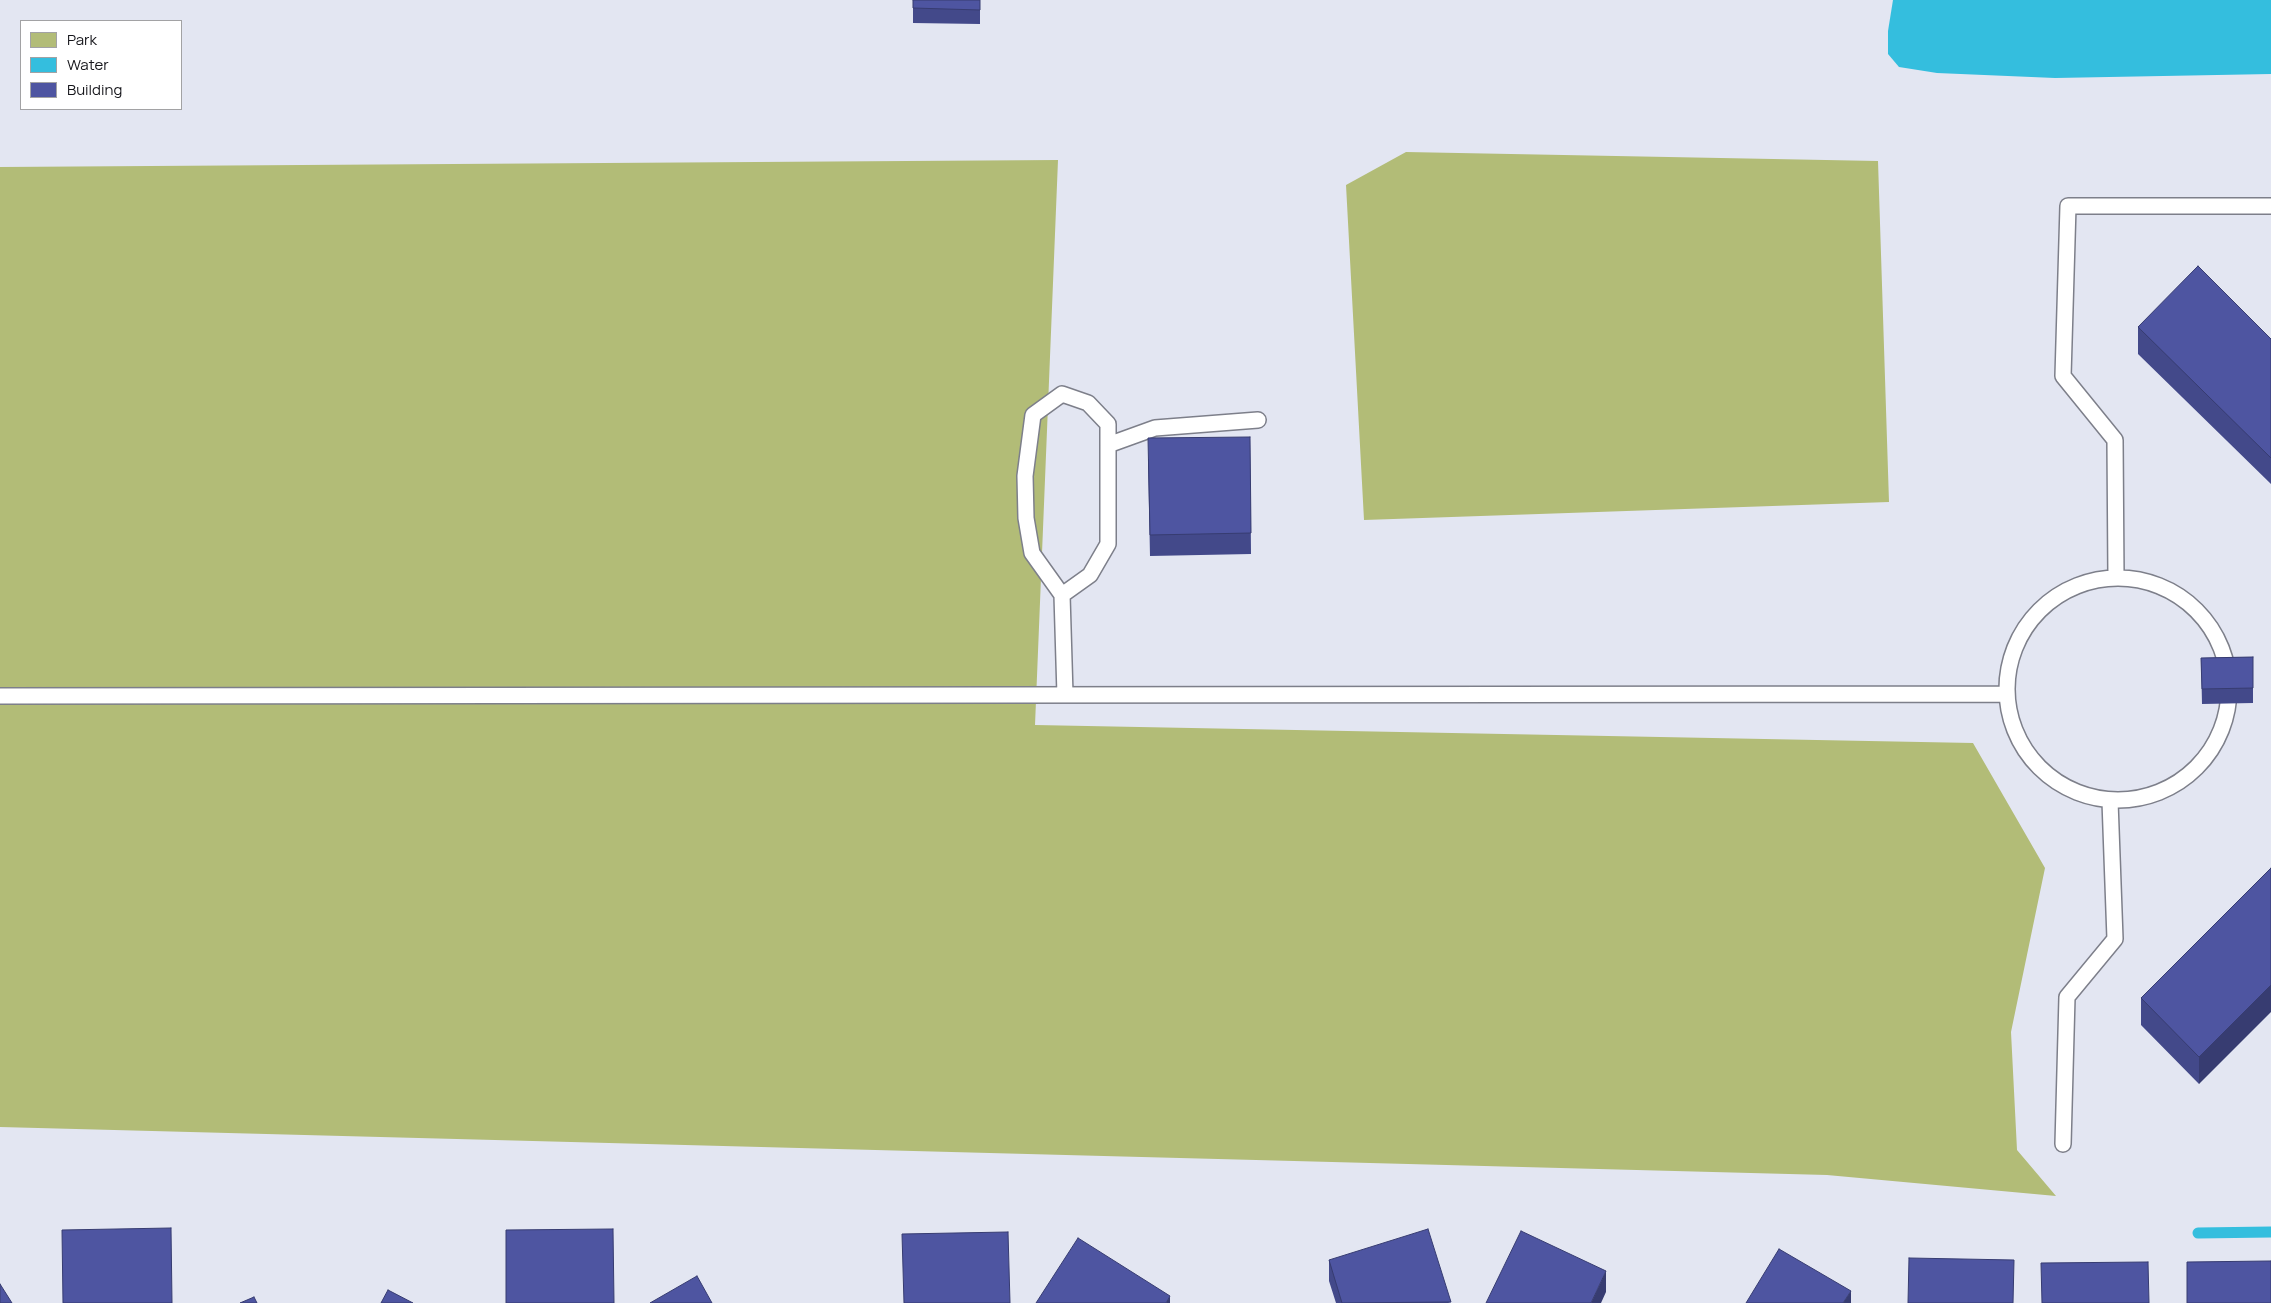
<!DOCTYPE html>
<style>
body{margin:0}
#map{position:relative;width:2271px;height:1303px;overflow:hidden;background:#e3e6f2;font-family:Manrope,sans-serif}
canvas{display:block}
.legend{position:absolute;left:20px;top:20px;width:162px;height:90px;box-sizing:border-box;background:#fff;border:1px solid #a2a2a4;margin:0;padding:6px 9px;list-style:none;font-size:15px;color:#17171c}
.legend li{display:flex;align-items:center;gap:10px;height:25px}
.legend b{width:25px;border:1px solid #a2a2a4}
</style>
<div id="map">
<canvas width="2271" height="1303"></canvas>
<ul class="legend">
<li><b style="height:14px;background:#b2bc77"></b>Park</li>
<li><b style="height:14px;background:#34bede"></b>Water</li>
<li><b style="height:14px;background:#4e55a1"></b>Building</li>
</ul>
</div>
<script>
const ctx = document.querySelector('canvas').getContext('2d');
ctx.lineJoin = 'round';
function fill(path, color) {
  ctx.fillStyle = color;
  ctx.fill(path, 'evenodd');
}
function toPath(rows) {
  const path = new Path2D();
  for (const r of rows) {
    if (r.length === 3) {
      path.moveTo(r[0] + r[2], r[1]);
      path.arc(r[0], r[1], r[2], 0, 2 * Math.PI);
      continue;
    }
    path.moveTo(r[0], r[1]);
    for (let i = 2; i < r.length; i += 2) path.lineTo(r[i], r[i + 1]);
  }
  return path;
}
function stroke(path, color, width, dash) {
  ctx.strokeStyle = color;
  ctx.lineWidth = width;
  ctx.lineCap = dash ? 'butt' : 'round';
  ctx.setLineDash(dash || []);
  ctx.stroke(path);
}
fill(toPath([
 [1406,152,1878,161,1889,502,1364,520,1346,185],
 [1058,160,1035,725,1973,743,2045,868,2011,1032,2017,1150,2056,1196,1827,1175,0,1127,0,167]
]), '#b2bc77');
fill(toPath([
 [1893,0,2271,0,2271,74,2055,78,1937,73,1899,67,1888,54,1888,31]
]), '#34bede');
stroke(toPath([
 [2198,1233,2271,1232]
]), '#34bede', 11);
const service = toPath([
 [1108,445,1155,428,1258,420],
 [2118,689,111],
 [2116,578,2115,440,2063,376,2068,206,2271,206],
 [1062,595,1032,553,1026,518,1025,476,1033,415,1062,394,1088,403,1108,424,1108,544,1090,575,1062,595,1065,695],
 [0,696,2006,694],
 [2063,1144,2067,997,2115,939,2110,801]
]);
stroke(service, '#7d7f8a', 18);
stroke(service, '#fff', 15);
fill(toPath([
 [913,0,980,0,980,24,913,23],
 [2138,327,2271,339,2271,484,2138,354],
 [1250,437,1251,554,1150,556,1148,459],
 [2253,657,2253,703,2202,704,2201,658],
 [2271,868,2199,1084,2141,1025,2141,998],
 [1329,1260,1451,1303,1336,1303,1329,1281]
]), '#43498a');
fill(toPath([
 [2271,985,2271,1012,2199,1084,2199,1057],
 [1606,1271,1606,1292,1601,1303,1591,1303],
 [1851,1291,1851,1303,1843,1303],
 [1170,1296,1170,1303,1166,1303]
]), '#373c71');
const building = toPath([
 [913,0,980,0,980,10,913,8,913,0],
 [2198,266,2271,339,2271,458,2138,327,2198,266],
 [1250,437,1251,533,1150,535,1148,438,1250,437],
 [2253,657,2253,688,2202,689,2201,658,2253,657],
 [2271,868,2271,985,2199,1057,2141,998,2271,868],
 [171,1228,172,1303,63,1303,62,1230,171,1228],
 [613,1229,614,1303,506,1303,506,1230,613,1229],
 [1428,1229,1451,1302,1342,1303,1329,1260,1428,1229],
 [1521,1231,1606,1271,1591,1303,1486,1303,1521,1231],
 [1008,1232,1010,1303,904,1303,902,1234,1008,1232],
 [1078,1238,1170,1296,1166,1303,1036,1303,1078,1238],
 [1779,1249,1851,1291,1843,1303,1746,1303,1779,1249],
 [1909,1258,2014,1260,2013,1303,1908,1303,1909,1258],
 [2271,1261,2271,1303,2187,1303,2187,1262,2271,1261],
 [2148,1262,2149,1303,2042,1303,2041,1263,2148,1262],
 [697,1276,712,1303,650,1303,697,1276],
 [0,1284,12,1303,0,1303,0,1284],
 [388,1290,413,1303,381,1303,388,1290],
 [254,1297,257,1303,240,1303,254,1297]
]);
fill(building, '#4e55a1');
stroke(building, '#373c71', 1);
</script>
